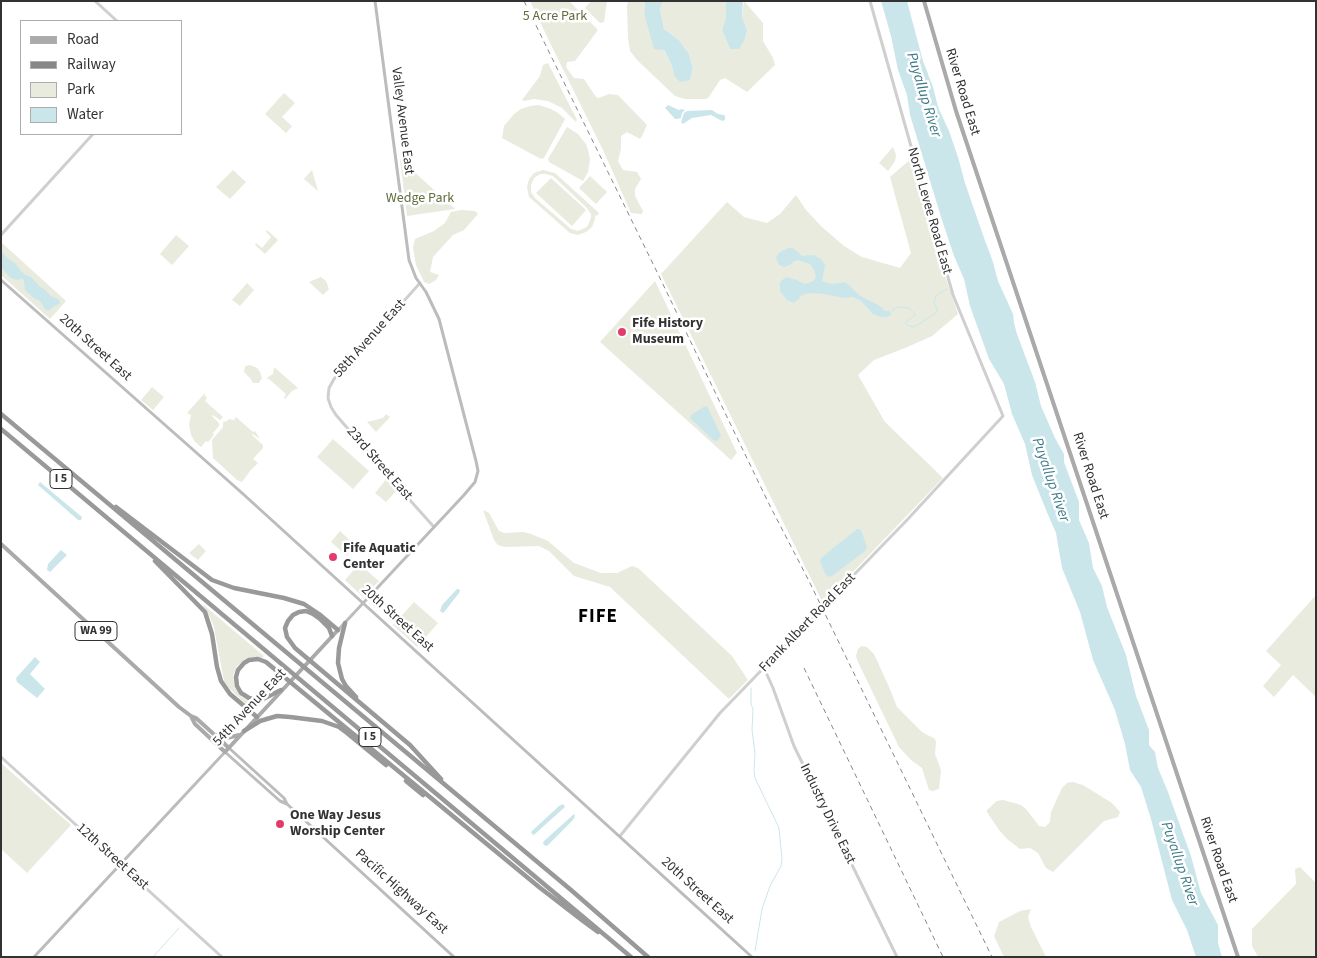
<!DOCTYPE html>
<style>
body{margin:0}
#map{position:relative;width:1317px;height:958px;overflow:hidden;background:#fff;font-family:"Source Sans 3",sans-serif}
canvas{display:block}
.frame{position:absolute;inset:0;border:2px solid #323232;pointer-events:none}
.legend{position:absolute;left:20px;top:20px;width:162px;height:115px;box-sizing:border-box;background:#fff;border:1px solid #adadad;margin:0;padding:6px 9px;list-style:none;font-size:15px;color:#323232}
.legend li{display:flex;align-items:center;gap:10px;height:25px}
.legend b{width:25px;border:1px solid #adadad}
</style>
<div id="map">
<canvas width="1317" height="958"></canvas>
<div class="frame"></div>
<ul class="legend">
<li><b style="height:6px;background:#aaa"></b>Road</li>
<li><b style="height:6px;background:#878787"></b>Railway</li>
<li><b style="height:14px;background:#e8ebde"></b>Park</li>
<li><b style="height:14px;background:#cbe6eb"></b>Water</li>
</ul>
</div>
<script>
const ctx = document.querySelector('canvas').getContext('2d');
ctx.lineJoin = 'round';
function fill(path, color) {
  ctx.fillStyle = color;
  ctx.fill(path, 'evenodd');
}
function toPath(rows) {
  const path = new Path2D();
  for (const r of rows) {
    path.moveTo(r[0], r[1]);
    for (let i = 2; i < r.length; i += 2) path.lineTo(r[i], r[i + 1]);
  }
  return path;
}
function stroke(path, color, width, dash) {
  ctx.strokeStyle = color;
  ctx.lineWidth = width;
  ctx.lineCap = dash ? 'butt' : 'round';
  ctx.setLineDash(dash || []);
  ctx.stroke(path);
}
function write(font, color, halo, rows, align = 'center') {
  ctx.font = font + ' "Source Sans 3",sans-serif';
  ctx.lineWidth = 5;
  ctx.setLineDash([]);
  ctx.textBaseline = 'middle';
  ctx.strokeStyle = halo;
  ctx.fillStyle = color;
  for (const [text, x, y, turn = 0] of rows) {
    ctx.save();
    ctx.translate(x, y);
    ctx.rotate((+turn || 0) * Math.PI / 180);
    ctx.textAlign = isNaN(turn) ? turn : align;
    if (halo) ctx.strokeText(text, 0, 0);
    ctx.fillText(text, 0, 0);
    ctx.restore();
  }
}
fill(toPath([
 [530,1,569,1,598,30,575,61,567,62,566,67,574,78,584,79,596,97,599,98,609,94,618,95,647,125,642,136,640,139,627,132,621,136,621,149,618,161,623,170,637,172,641,179,635,189,635,196,643,211,642,214,631,213,603,150,552,47],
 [591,1,607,1,604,22,600,23,585,8],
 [628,1,645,1,644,13,672,66,674,75,690,80,693,69,689,54,679,40,664,29,660,9,663,1,726,1,726,18,722,30,730,49,738,49,745,39,747,30,742,17,744,1,763,23,763,41,773,58,775,65,747,92,725,78,720,80,709,97,706,99,685,99,675,96,637,60,630,51,628,38,627,6],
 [548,63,577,120,576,122,562,108,548,101,534,99,524,101,522,100,540,76,543,65],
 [284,93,295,103,282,117,292,126,286,133,265,114],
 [539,105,551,109,558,113,565,119,544,158,541,159,502,138,504,126,514,114,521,109,530,106],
 [567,127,578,134,586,144,588,150,590,159,588,172,583,181,549,162,548,159],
 [893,147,896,155,895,161,888,171,879,163],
 [912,158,941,264,958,314,932,336,905,348,874,360,858,375,885,422,943,478,823,603,661,274,727,202,744,217,767,223,780,214,796,195,806,210,821,226,844,246,862,257,900,268,911,253,890,177],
 [400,159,455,209,407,216],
 [233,170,246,182,230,199,216,187],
 [312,170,318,191,304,179],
 [543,170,555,173,599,213,597,216,595,215,595,219,592,227,586,232,578,235,570,233,529,197,527,187,529,179,534,173],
 [540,174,546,174,553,176,587,208,591,214,591,218,587,227,578,231,571,229,535,198,531,192,531,185,534,178],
 [590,176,607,192,596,204,579,188],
 [551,178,586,210,572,226,536,193],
 [461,210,475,211,478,214,464,230,453,235,433,257,430,272,439,275,436,280,429,284,424,282,416,265,413,248,415,239,434,231,445,223,451,212],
 [267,230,278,240,265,254,255,245,256,243,262,248,271,237,266,232],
 [176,235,189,246,172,265,160,254],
 [1,242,66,301,50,319,1,275],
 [321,277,326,281,329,289,323,295,309,282],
 [655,281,737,453,731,460,600,342],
 [247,283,254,290,240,306,232,300],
 [250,365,257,368,260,372,262,378,259,383,253,383,250,378,244,372,245,366],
 [274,367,298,388,292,391,285,399,284,398,286,394,269,379,267,379,268,377,273,374],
 [152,387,164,397,153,410,141,400],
 [205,393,205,396,207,398,205,401,223,417,220,420,213,415,212,416,219,423,219,426,213,433,214,435,208,442,206,441,201,447,195,442,191,435,189,424,191,415,187,413],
 [386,414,390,417,376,432,367,422,383,418],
 [236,417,253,432,255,431,260,439,253,434,252,435,263,445,263,448,253,459,258,463,250,471,242,482,237,480,213,458,212,440,223,427,223,422,227,421,229,419,234,420],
 [333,439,369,471,353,489,317,457],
 [388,477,398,489,386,502,375,493],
 [483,510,489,513,499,531,504,533,524,532,531,534,548,541,574,563,601,573,617,573,632,566,638,568,732,656,748,680,729,699,610,587,574,576,549,551,539,546,505,547,498,545,494,540],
 [340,531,356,546,347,556,331,542],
 [199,544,206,551,198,560,189,553],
 [359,564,379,581,363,597,345,580],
 [1316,595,1316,697,1293,675,1274,697,1263,686,1281,665,1266,651],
 [414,602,438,623,417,647,393,625],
 [201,603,264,656,262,658,254,657,245,659,237,666,233,676,235,688,241,697,252,702,265,701,256,709,251,709,229,688,224,681,214,627,210,617],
 [861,646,867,647,874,654,890,689,897,707,922,732,935,739,936,742,935,754,941,770,939,789,933,791,929,790,922,768,911,760,899,747,858,662,856,656,858,649],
 [1,763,71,825,27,873,1,849],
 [1073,782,1083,785,1112,803,1120,812,1118,817,1104,821,1053,872,1046,868,1038,853,1030,848,1020,849,1007,839,999,830,987,812,987,810,997,801,1003,800,1021,805,1026,809,1039,826,1045,827,1050,822,1051,812,1062,788,1067,783],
 [1300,867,1316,883,1316,957,1258,957,1252,946,1252,929,1296,884,1295,869],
 [1031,909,1028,917,1031,927,1046,957,1004,957,994,936,999,922,1020,911]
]), '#e8ebde');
fill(toPath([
 [645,1,663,1,660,9,664,29,679,40,689,54,693,69,690,80,680,82,674,75,672,66,664,50,654,49,644,13],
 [726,1,743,1,742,17,747,30,745,39,739,49,730,49,722,30,726,18],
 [881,1,907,1,923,61,933,87,938,107,949,131,958,157,965,183,983,235,993,262,998,281,1013,314,1014,323,1017,334,1035,382,1041,406,1055,438,1064,454,1064,462,1079,502,1079,520,1089,543,1093,568,1102,586,1107,607,1126,655,1136,696,1149,730,1149,745,1155,752,1158,768,1168,792,1191,856,1201,893,1218,925,1218,943,1222,957,1196,957,1187,930,1172,900,1151,819,1141,787,1130,770,1125,744,1115,710,1093,660,1080,612,1062,568,1056,533,1046,510,1032,475,1025,444,1012,414,1004,384,989,359,970,306,964,279,954,256,941,217,910,115,907,95,898,70,891,36],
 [668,105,679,110,681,109,685,110,682,113,681,118,677,119,675,119,666,109,665,108],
 [712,110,718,114,724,115,725,116,725,120,722,121,711,115,692,118,683,124,681,122,684,113,687,111],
 [788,248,793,248,802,256,814,255,821,259,825,265,822,281,832,284,845,282,852,288,859,295,880,306,885,311,890,311,890,315,887,317,881,317,873,314,861,301,853,297,844,298,824,294,812,293,805,294,800,296,799,299,794,303,787,300,780,291,780,282,786,277,794,279,805,284,812,282,816,278,814,270,810,264,798,260,794,261,790,265,784,267,779,265,776,258,779,253],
 [3,253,7,258,16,264,20,270,24,274,31,277,40,287,43,288,51,296,58,299,60,303,53,307,50,310,46,310,40,301,35,299,25,290,24,281,23,279,16,280,11,278,8,275,1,267,1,254],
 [705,406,707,406,721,436,717,441,713,440,690,418,691,415],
 [40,482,82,517,81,520,78,520,38,485],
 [857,529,859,529,861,530,867,547,865,551,832,576,828,577,825,573,820,561,821,558],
 [61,550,67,555,50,572,47,570,48,564],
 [457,589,459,589,460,591,459,593,445,611,443,613,440,611,442,605],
 [35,657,40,662,30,674,45,689,37,698,17,682,16,678,34,658],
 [563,804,565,807,536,833,534,835,532,834,531,832,533,830,559,806],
 [574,814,575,816,573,820,547,846,544,845,543,843,544,841]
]), '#cbe6eb');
stroke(toPath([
 [890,315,893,310,898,307,909,308,915,314,914,316,907,321,905,323,907,325,913,327,916,326,937,312,937,309,934,302,936,296,938,294,947,289],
 [751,688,751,704,753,709,752,730,755,753,754,771,755,778,779,828,782,859,781,866,770,886,762,909,755,951],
 [1316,943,1316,951],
 [153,957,179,928]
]), '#cbe6eb', 1);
stroke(toPath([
 [95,1,117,21],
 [1,235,93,134],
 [420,283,334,379,329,388,328,398,331,407,336,415,408,498,434,527],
 [764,668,773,688,794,746,897,957],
 [1,757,222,957],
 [620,836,720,713,907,520,1003,416,953,295,870,1]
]), '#cfcfcf', 3);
stroke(toPath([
 [1,280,242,493,752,957],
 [338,630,464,495,475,482,478,471,476,461,439,319,426,292,416,278,409,260,375,1],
 [229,748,284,798,287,804,454,957],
 [34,957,225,752,280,801,287,804]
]), '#bcbcbc', 3);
stroke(toPath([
 [924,1,956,111,1238,957],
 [1,544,179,707,191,716,196,718,229,748],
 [191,716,195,724,225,752,338,630],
 [217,735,221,737,227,738,239,735]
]), '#aaa', 4);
stroke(toPath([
 [1,414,571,890,648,957],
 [1,429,631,957],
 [116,507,212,580,234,588,284,598,304,604,319,614,338,630],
 [155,561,205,612,212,634,217,667,221,681,230,694,257,717],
 [345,623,339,648,338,663,342,679,346,686,356,697],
 [332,636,329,628,320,619,313,614,306,611,299,612,293,615,288,621,285,628,287,637,295,648,410,745,441,779],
 [281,690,265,698,257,700,249,698,241,693,237,686,236,677,238,670,244,663,249,660,258,659,266,662,539,887,583,921,598,932],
 [244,731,260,721,277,716,290,717,322,721,339,727,347,733,386,765],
 [406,781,423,795]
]), '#999', 4.5);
stroke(toPath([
 [524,1,658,274,770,506,809,581,992,957],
 [804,668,943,957]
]), '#878787', 1, [5, 4]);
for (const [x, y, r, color] of [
 [622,332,5,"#e23b6d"],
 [333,557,5,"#e23b6d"],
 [280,824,5,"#e23b6d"]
]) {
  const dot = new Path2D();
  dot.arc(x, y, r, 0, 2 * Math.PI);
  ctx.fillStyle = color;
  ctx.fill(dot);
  stroke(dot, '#fff', 2);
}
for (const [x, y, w] of [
 [61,479,22],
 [96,631,42],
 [370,737,22]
]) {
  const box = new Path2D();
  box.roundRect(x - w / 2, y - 9.5, w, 19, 4);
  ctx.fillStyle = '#fff';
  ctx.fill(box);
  stroke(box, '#323232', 1);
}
write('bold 12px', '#323232', null, [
 ["I 5",61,479],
 ["WA 99",96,631],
 ["I 5",370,737]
]);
write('14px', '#5f6d3f', '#fff', [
 ["5 Acre Park",555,17],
 ["Wedge Park",420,199]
]);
write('14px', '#323232', '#fff', [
 ["River Road East",962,92,73],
 ["Valley Avenue East",402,121,83],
 ["North Levee Road East",929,211,74],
 ["58th Avenue East",370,339,-48],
 ["20th Street East",95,348,42],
 ["23rd Street East",379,464,49],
 ["River Road East",1090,476,72],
 ["20th Street East",397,619,42],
 ["Frank Albert Road East",808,623,-46],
 ["54th Avenue East",250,708,-47],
 ["Industry Drive East",827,814,64],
 ["12th Street East",112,857,42],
 ["River Road East",1218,860,71],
 ["20th Street East",697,891,42],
 ["Pacific Highway East",401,892,42]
]);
write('bold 14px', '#323232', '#fff', [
 ["Fife History",632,324],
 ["Museum",632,340],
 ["Fife Aquatic",343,549],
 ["Center",343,565],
 ["One Way Jesus",290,816],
 ["Worship Center",290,832]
], 'left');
write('italic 15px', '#3b7a86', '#fff', [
 ["Puyallup River",923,95,73],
 ["Puyallup River",1050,480,71],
 ["Puyallup River",1179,864,71]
]);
ctx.letterSpacing = '1px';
write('bold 19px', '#000', '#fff', [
 ["FIFE",598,618]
]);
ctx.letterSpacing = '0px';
</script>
